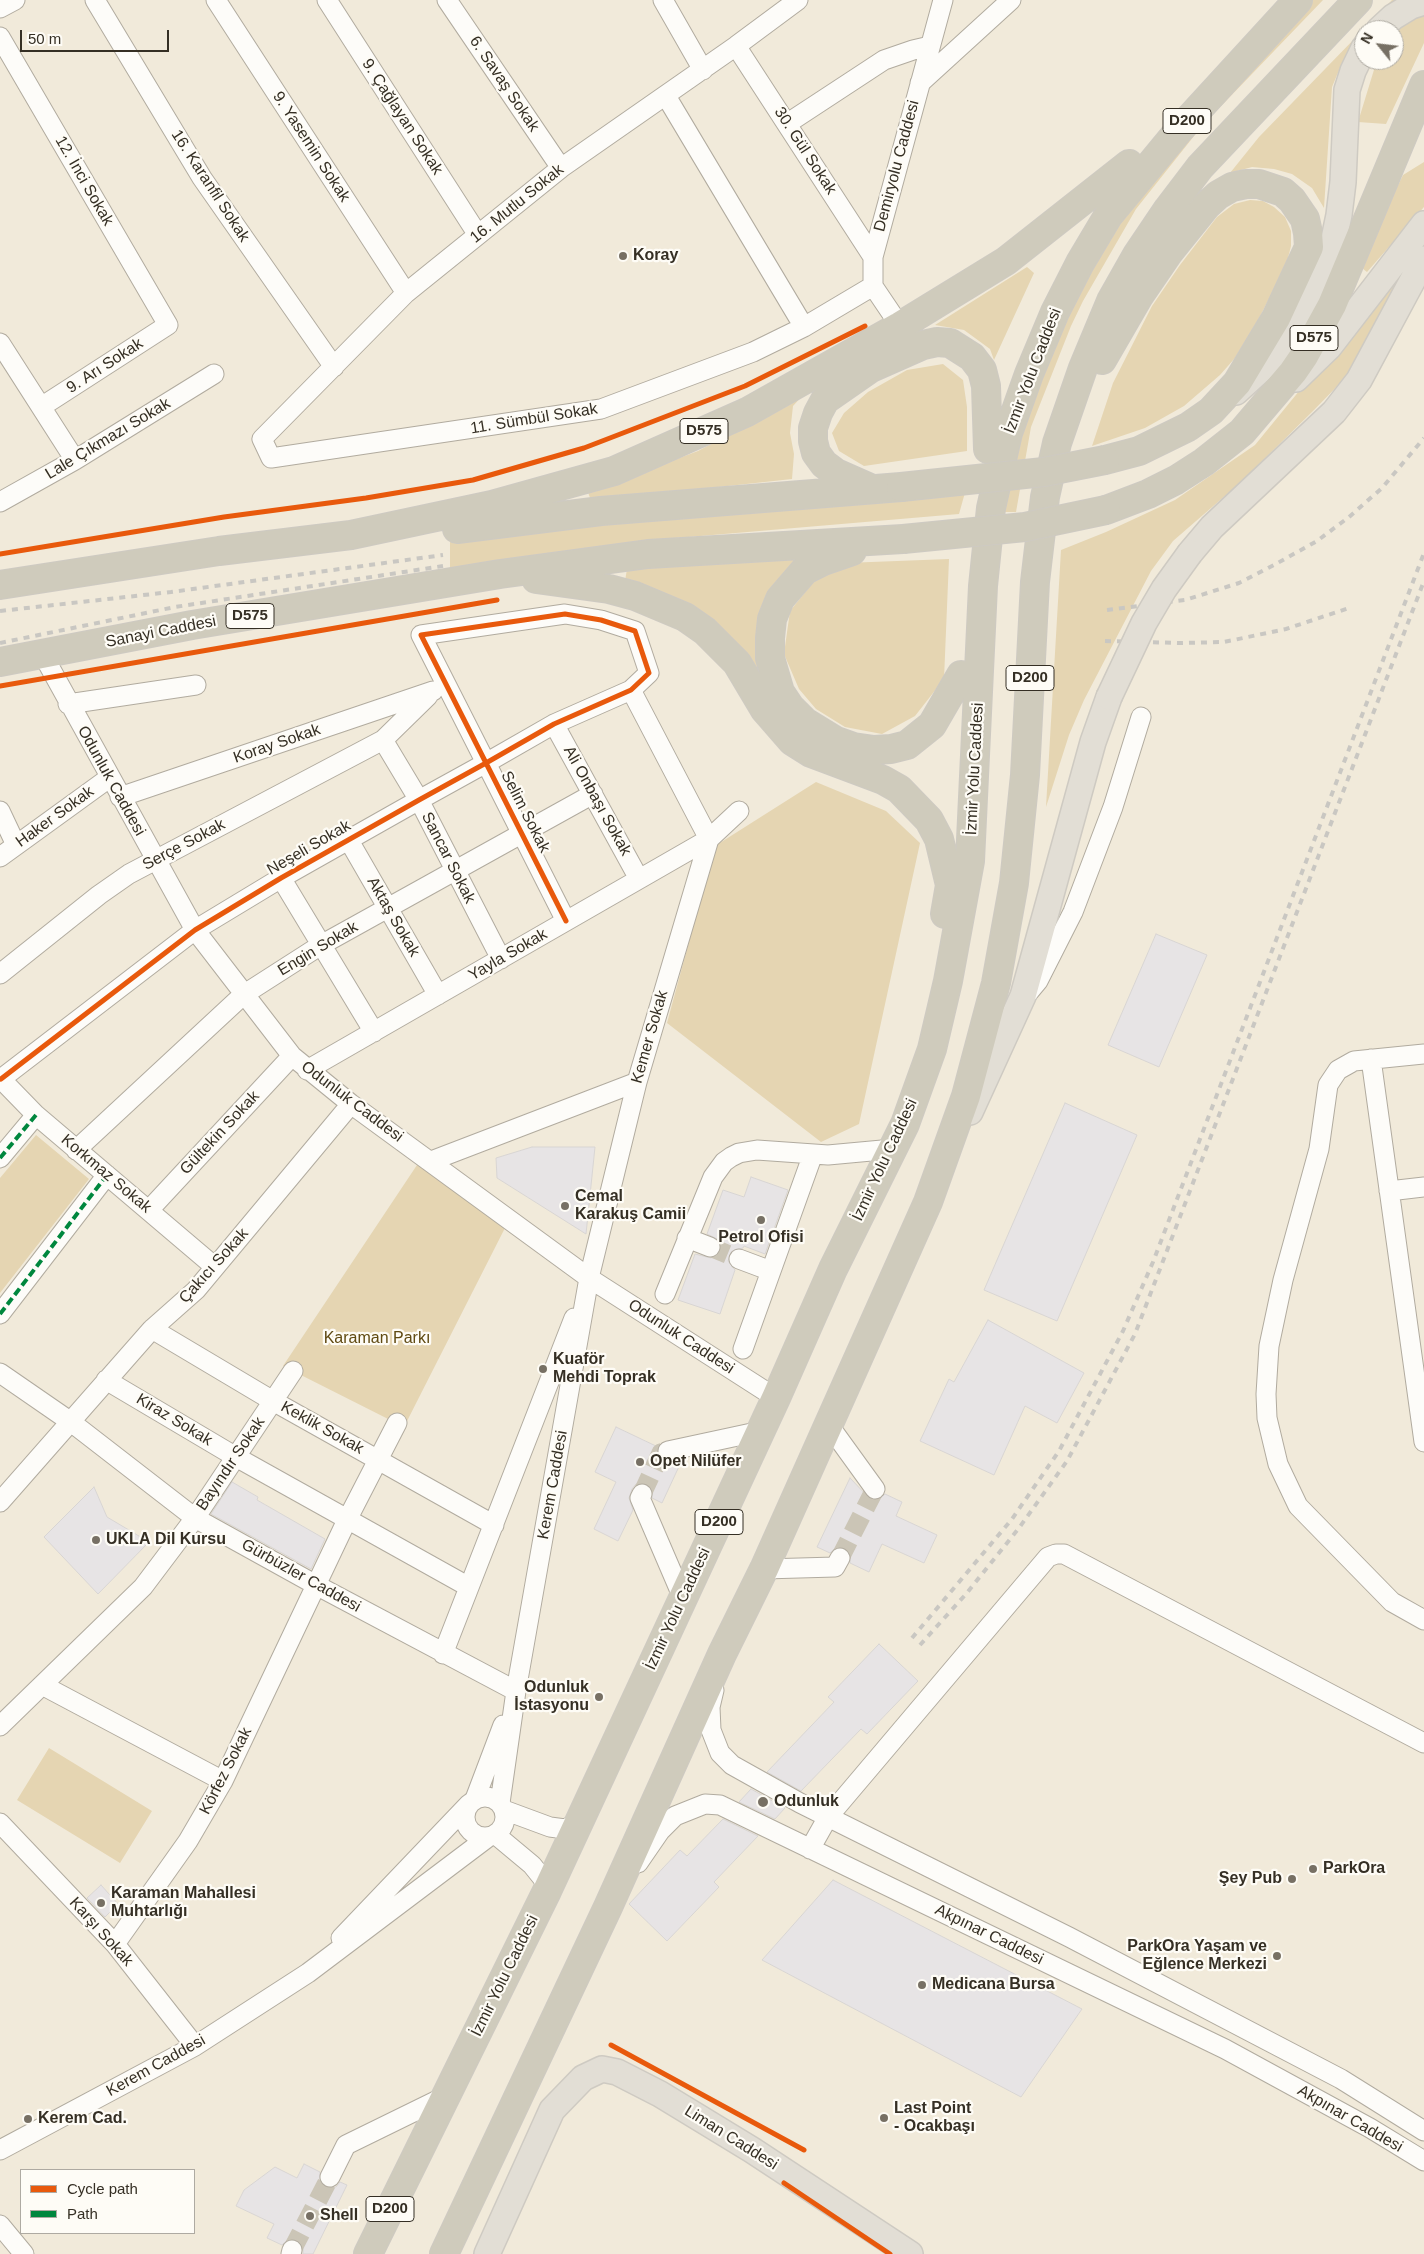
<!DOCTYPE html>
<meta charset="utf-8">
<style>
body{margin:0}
#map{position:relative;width:1424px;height:2254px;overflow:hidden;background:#f1eada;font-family:Arial,sans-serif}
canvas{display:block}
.legend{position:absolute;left:20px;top:2169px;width:175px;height:65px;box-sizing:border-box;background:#fefcf6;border:1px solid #aeaaa2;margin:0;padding:6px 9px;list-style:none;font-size:15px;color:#352f24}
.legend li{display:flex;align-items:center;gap:10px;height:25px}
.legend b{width:25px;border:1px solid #aeaaa2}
.north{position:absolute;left:1354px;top:20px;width:50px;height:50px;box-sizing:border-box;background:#fefcf6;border:1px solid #aeaaa2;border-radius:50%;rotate:299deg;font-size:14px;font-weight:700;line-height:20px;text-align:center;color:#352f24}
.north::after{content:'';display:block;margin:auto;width:18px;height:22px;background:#777064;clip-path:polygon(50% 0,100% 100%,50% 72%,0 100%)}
.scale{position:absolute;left:20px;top:30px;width:149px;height:22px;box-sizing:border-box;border:2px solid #352f24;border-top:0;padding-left:6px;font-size:15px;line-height:18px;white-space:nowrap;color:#352f24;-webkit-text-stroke:4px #fefcf6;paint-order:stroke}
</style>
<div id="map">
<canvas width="1424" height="2254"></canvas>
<ul class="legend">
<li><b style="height:6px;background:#e8590c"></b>Cycle path</li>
<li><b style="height:6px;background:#00873e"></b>Path</li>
</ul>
<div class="north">N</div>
<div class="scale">50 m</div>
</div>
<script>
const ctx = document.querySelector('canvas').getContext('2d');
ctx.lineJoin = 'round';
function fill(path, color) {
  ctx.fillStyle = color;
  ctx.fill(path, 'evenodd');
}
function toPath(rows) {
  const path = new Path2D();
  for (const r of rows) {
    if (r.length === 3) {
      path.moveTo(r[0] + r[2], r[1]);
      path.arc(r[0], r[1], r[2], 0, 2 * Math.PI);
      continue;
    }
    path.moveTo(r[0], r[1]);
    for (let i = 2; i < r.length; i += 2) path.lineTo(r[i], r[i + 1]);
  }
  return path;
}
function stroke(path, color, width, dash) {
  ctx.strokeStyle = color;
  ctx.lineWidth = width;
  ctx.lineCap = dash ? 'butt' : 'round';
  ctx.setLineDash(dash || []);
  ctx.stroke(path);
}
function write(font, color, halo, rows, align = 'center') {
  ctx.font = font + ' Arial,sans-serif';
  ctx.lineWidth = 4.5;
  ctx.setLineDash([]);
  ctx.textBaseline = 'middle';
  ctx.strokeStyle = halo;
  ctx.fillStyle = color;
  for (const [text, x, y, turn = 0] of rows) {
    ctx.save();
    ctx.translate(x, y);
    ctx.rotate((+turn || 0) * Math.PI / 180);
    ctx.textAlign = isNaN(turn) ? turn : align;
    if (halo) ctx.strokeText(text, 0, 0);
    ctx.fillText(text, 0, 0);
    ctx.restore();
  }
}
fill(toPath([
 [1304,0,1323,0,1202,126,1136,209,1083,301,1071,326,1031,427,1016,512,1002,512,1012,442,1078,279,1136,187],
 [1392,0,1402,0,1369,30,1364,30,1364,35,1342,63,1332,87,1324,208,1312,188,1292,174,1274,169,1252,167,1230,173,1259,137],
 [1424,13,1424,43,1386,124,1358,122,1377,60,1394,60,1394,33,1402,21],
 [1424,162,1424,207,1367,272,1358,265,1403,175],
 [1250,200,1263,201,1274,207,1285,217,1291,231,1291,246,1286,266,1255,326,1235,358,1220,375,1184,406,1145,428,1092,446,1113,383,1152,306,1180,265,1217,217,1234,204],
 [1407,259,1399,283,1351,372,1314,410,1241,482,1173,541,1151,571,1084,700,1069,735,1046,807,1061,550,1106,532,1175,500,1255,445],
 [1027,267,1034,273,994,360,990,349,964,330,935,325],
 [943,364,963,380,967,407,967,451,864,466,839,451,832,433,844,413,868,392,907,370],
 [805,393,793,406,790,433,794,454,792,479,591,501,588,492,698,451],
 [966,489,959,514,677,538,450,571,450,536],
 [811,551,778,581,769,695,625,581,627,569],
 [949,559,944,679,915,716,882,734,845,727,816,709,799,689,784,654,790,611,814,581,845,563],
 [816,782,886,811,920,843,859,1124,821,1142,667,1023,715,846],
 [36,1135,89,1179,0,1293,0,1178],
 [419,1162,507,1224,404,1427,283,1366],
 [49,1748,152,1811,120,1863,17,1800]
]), '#e5d5b2');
const building = toPath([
 [1156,934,1207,955,1159,1067,1108,1045,1156,934],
 [1065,1103,1137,1135,1057,1321,984,1290,1065,1103],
 [532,1147,595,1147,586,1234,497,1178,496,1158,532,1147],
 [751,1177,788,1190,765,1254,744,1246,743,1248,732,1251,728,1261,735,1270,720,1314,678,1300,695,1254,711,1258,720,1252,719,1240,707,1234,723,1190,744,1197,751,1177],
 [988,1320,1084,1373,1057,1423,1025,1406,994,1475,920,1441,949,1379,954,1382,988,1320],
 [616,1427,658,1447,657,1454,664,1462,682,1460,662,1503,652,1498,652,1488,647,1484,636,1484,632,1489,629,1498,633,1510,618,1541,594,1529,616,1482,595,1472,616,1427],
 [850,1478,870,1499,877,1500,885,1494,902,1502,896,1516,937,1535,924,1563,882,1544,869,1572,850,1563,850,1553,845,1548,835,1548,830,1553,817,1547,850,1478],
 [232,1482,258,1497,257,1500,325,1539,311,1569,211,1514,232,1482],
 [94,1487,107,1517,149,1542,98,1594,44,1537,94,1487],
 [879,1644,918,1681,867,1734,861,1729,801,1791,767,1772,834,1702,828,1697,879,1644],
 [751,1789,785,1808,775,1819,739,1802,751,1789],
 [723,1819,758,1836,714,1882,719,1887,667,1941,629,1904,680,1850,687,1856,723,1819],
 [833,1880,1082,2009,1021,2097,762,1960,833,1880],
 [101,1885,118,1904,105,1917,87,1898,101,1885],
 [304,2164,320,2172,320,2183,325,2187,336,2187,340,2182,347,2185,313,2254,303,2254,303,2246,295,2239,288,2239,282,2245,267,2238,274,2224,236,2206,244,2190,275,2167,297,2178,304,2164]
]);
fill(building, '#e7e4e5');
stroke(building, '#d8d5d3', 1);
stroke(toPath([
 [710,1247,739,1259],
 [642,1494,661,1453,668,1451],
 [840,1558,875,1489],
 [292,2250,330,2177]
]), '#cbc5b6', 19, [19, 9]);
const minor = toPath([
 [95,0,202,178,334,367],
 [216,0,406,293],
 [327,0,478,235],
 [447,0,561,168],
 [663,0,703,70],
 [798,0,736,46,561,168,406,293,262,439,271,458,601,409,753,352,804,327,873,286],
 [0,8,15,0],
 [0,37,168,325,41,407],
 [736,46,873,257],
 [920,83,1011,0],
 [666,96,804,327],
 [788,123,884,60,913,50,930,46],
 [900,326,873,286,873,257,943,0],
 [0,343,75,460],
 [0,502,75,460,214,374],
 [43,655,195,930,292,1056,351,1104,589,1278,776,1398],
 [428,696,383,740,419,800,501,959],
 [68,704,196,685],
 [554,724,639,879],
 [120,797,433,691],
 [0,811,16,845],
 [348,839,438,995],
 [0,857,109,778],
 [281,878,374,1032],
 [0,974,99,895,129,874,383,740],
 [1028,993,1038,981,1073,912,1113,807,1141,717],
 [1424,1054,1354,1061,1338,1070,1328,1085,1319,1149,1283,1280,1269,1346,1266,1394,1267,1418,1278,1464,1298,1506,1392,1602,1424,1620],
 [1371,1059,1424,1442],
 [307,1070,709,839,631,690],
 [0,1078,36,1115,215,1267],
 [1,1079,195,930,281,878,419,800,486,763,554,724,631,690,649,673,635,631,601,620,565,614,421,635,486,763,566,921],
 [76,1150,243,995,321,945,593,794],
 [0,1158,36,1115],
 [431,1161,637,1082],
 [1389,1191,1424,1187],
 [149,1210,292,1056],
 [687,1238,710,1247],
 [739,1259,771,1271],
 [665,1294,713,1177,724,1162,731,1157,739,1153,757,1150,828,1155,893,1149],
 [0,1314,107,1175],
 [152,1329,273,1401,494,1525],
 [743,1349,813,1154],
 [0,1373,71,1422,195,1518,316,1585,516,1691],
 [106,1380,236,1457,469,1587],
 [828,1424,875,1489],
 [668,1451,761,1431],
 [642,1494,640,1498,683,1598],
 [0,1502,152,1329,196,1290,351,1104],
 [764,1569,835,1567,840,1558],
 [443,1654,574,1318],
 [42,1685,223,1781],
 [714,1690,710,1707,711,1730,720,1753,732,1765,800,1803,1069,1937,1341,2079,1424,2131],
 [0,1726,143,1587,195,1518,293,1371],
 [485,1817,20],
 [475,1799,503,1725],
 [500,1803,516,1691,589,1278,637,1082,709,839,739,811],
 [504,1810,550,1827,565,1829,578,1823],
 [0,1823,115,1944,195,2046],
 [496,1835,532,1865,544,1880,547,1891],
 [810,1849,828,1817,1048,1557,1056,1554,1064,1554,1424,1743],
 [638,1863,660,1831,675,1816,705,1804,720,1805,1225,2049,1370,2128,1424,2161],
 [341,1938,469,1804],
 [115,1944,188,1841,223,1781,347,1520,397,1423],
 [0,2150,195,2046,308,1973,487,1838],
 [330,2177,346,2145,446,2096],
 [0,2225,24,2254],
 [291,2254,292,2250]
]);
const major = toPath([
 [1379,30,1393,17,1411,6,1424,2],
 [1296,379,1329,347,1424,224],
 [1236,392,1271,360,1291,333,1309,301,1334,239,1339,215,1343,182,1347,90,1353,71,1364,48],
 [1190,553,1212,527,1334,412,1359,380,1424,259],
 [970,1112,1023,996,1093,742,1109,697],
 [487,2254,552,2110,583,2078,602,2069,617,2072,660,2094,752,2150,910,2254]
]);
const highway = toPath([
 [1102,360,1139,296,1169,252,1206,206,1218,195,1232,187,1246,184,1259,184,1283,192,1292,200,1305,219,1308,233,1309,247,1276,318,1237,383,1211,411,1188,427,1139,451,1105,460],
 [870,488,836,473,824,464,816,453,813,441,813,428,818,413,825,400,871,368,923,345,937,342,950,343,972,357,982,370,986,386,988,449],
 [1106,510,1148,494,1176,480,1204,462,1242,432,1293,372,1304,356,1332,305,1424,85],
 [457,529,601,511,901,487],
 [852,551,823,561,805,570,780,599,772,619,770,638,770,658,780,692,790,707,805,722,836,741,853,747,874,750,891,749,907,745,932,725,961,675],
 [536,579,609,589,635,596,685,617,705,631,737,663,765,710,792,741,811,753,883,780,899,789,929,820,939,839,950,885,945,914],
 [0,585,219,551,351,535,492,505,614,471,747,412,900,326,1006,261,1129,164],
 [0,662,192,625,500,574,648,554,903,539],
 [368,2254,547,1891,776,1398,833,1269,905,1124,932,1049,948,981,970,861,983,586,991,508,1008,433,1029,374,1055,312,1080,263,1108,216,1179,130,1298,0],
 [444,2254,608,1907,722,1654,764,1569,928,1202,966,1096,996,983,1014,883,1025,775,1035,582,1045,497,1057,443,1083,368,1111,301,1137,255,1168,209,1200,167,1358,0]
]);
stroke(minor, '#b1ab9f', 21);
stroke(major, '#cecac2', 28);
stroke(highway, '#cecac2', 30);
stroke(minor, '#fdfcf9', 19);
stroke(major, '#e2ded5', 25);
stroke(highway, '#cfcbbc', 28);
stroke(toPath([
 [1107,610,1185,600,1239,583,1274,565,1317,541,1349,517,1382,488,1424,438],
 [0,611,171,592,443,555],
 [1105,641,1181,643,1224,642,1286,629,1352,607],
 [0,643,175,607,443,566],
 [912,1638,1012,1519,1059,1451,1123,1331,1153,1262,1424,553],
 [920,1645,966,1594,1019,1528,1067,1461,1135,1334,1424,581]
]), '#c9c7c2', 4, [6, 6]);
const majorBridge = toPath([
 [1109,697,1144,623,1164,589,1190,553]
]);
const highwayBridge = toPath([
 [901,487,1044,472,1105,460],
 [903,539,1025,527,1106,510]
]);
stroke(majorBridge, '#cecac2', 28, []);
stroke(highwayBridge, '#cecac2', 30, []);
stroke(majorBridge, '#e2ded5', 25);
stroke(highwayBridge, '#cfcbbc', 28);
stroke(toPath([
 [0,1158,36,1115],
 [0,1314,107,1175]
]), '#00873e', 4, [8, 4]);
stroke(toPath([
 [0,554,224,517,366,498,473,480,584,448,745,386,865,326],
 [0,686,497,600],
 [1,1079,195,930,281,878,419,800,486,763,554,724,631,690,649,673,635,631,601,620,565,614,421,635,486,763,566,921],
 [611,2045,804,2150],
 [784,2183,890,2254]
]), '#e8590c', 5);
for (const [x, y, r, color] of [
 [623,256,5,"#777064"],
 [565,1206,5,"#777064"],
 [761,1220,5,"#777064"],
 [543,1369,5,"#777064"],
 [640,1462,5,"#777064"],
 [96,1540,5,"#777064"],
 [599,1697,5,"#777064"],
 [763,1802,6,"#777064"],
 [1313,1869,5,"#777064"],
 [1292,1879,5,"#777064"],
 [101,1903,5,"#777064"],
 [1277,1956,5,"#777064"],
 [922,1985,5,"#777064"],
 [884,2118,5,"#777064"],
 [28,2119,5,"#777064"],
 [310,2216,5,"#777064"]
]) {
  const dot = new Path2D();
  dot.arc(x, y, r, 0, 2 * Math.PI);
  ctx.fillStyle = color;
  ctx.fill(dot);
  stroke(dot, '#fefcf6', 2);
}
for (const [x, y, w] of [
 [1187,121,48],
 [1314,338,48],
 [704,431,48],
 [250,616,48],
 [1030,678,48],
 [719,1522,48],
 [390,2209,48]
]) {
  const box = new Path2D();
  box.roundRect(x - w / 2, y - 12.5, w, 25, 4);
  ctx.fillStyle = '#fefcf6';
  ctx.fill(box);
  stroke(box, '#352f24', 1);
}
write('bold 15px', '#352f24', null, [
 ["D200",1187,121],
 ["D575",1314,338],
 ["D575",704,431],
 ["D575",250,616],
 ["D200",1030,678],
 ["D200",719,1522],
 ["D200",390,2209]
]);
write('16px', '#352f24', '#fefcf6', [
 ["6. Savaş Sokak",504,84,56],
 ["9. Çağlayan Sokak",402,117,57],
 ["9. Yasemin Sokak",311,147,57],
 ["30. Gül Sokak",805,151,57],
 ["Demiryolu Caddesi",897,166,-75],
 ["12. İnci Sokak",84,181,60],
 ["16. Karanfil Sokak",210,186,57],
 ["16. Mutlu Sokak",517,204,-39],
 ["9. Arı Sokak",105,366,-33],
 ["İzmir Yolu Caddesi",1033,371,-69],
 ["11. Sümbül Sokak",534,419,-9],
 ["Lale Çıkmazı Sokak",108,439,-31],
 ["Sanayi Caddesi",161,632,-11],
 ["Koray Sokak",277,744,-19],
 ["İzmir Yolu Caddesi",975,769,-87],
 ["Odunluk Caddesi",111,781,61],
 ["Ali Onbaşı Sokak",597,801,61],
 ["Selim Sokak",525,812,63],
 ["Haker Sokak",55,817,-36],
 ["Serçe Sokak",184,845,-28],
 ["Neşeli Sokak",309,848,-30],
 ["Sancar Sokak",448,858,63],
 ["Aktaş Sokak",393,917,60],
 ["Engin Sokak",318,949,-31],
 ["Yayla Sokak",508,955,-30],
 ["Kemer Sokak",650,1037,-74],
 ["Odunluk Caddesi",352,1102,37],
 ["Gültekin Sokak",220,1133,-47],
 ["İzmir Yolu Caddesi",885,1160,-65],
 ["Korkmaz Sokak",106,1174,40],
 ["Çakıcı Sokak",214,1266,-48],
 ["Odunluk Caddesi",681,1337,33],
 ["Kiraz Sokak",174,1420,31],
 ["Keklik Sokak",322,1428,29],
 ["Bayındır Sokak",231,1464,-56],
 ["Kerem Caddesi",553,1485,-80],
 ["Gürbüzler Caddesi",301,1576,29],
 ["İzmir Yolu Caddesi",678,1609,-65],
 ["Körfez Sokak",226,1771,-63],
 ["Karşı Sokak",101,1932,48],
 ["Akpınar Caddesi",989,1935,26],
 ["İzmir Yolu Caddesi",505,1976,-64],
 ["Kerem Caddesi",156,2066,-29],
 ["Akpınar Caddesi",1350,2119,30],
 ["Liman Caddesi",731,2138,32]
]);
write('bold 16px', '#352f24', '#fefcf6', [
 ["Koray",633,256],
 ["Cemal",575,1197],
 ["Karakuş Camii",575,1215],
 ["Petrol Ofisi",761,1238,"center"],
 ["Kuaför",553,1360],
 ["Mehdi Toprak",553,1378],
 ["Opet Nilüfer",650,1462],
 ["UKLA Dil Kursu",106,1540],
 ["Odunluk",589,1688,"right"],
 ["İstasyonu",589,1706,"right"],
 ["Odunluk",774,1802],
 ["ParkOra",1323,1869],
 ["Şey Pub",1282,1879,"right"],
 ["Karaman Mahallesi",111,1894],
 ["Muhtarlığı",111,1912],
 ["ParkOra Yaşam ve",1267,1947,"right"],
 ["Eğlence Merkezi",1267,1965,"right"],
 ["Medicana Bursa",932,1985],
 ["Last Point",894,2109],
 ["- Ocakbaşı",894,2127],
 ["Kerem Cad.",38,2119],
 ["Shell",320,2216]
], 'left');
write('16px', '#604a12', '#fefcf6', [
 ["Karaman Parkı",377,1339]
]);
</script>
